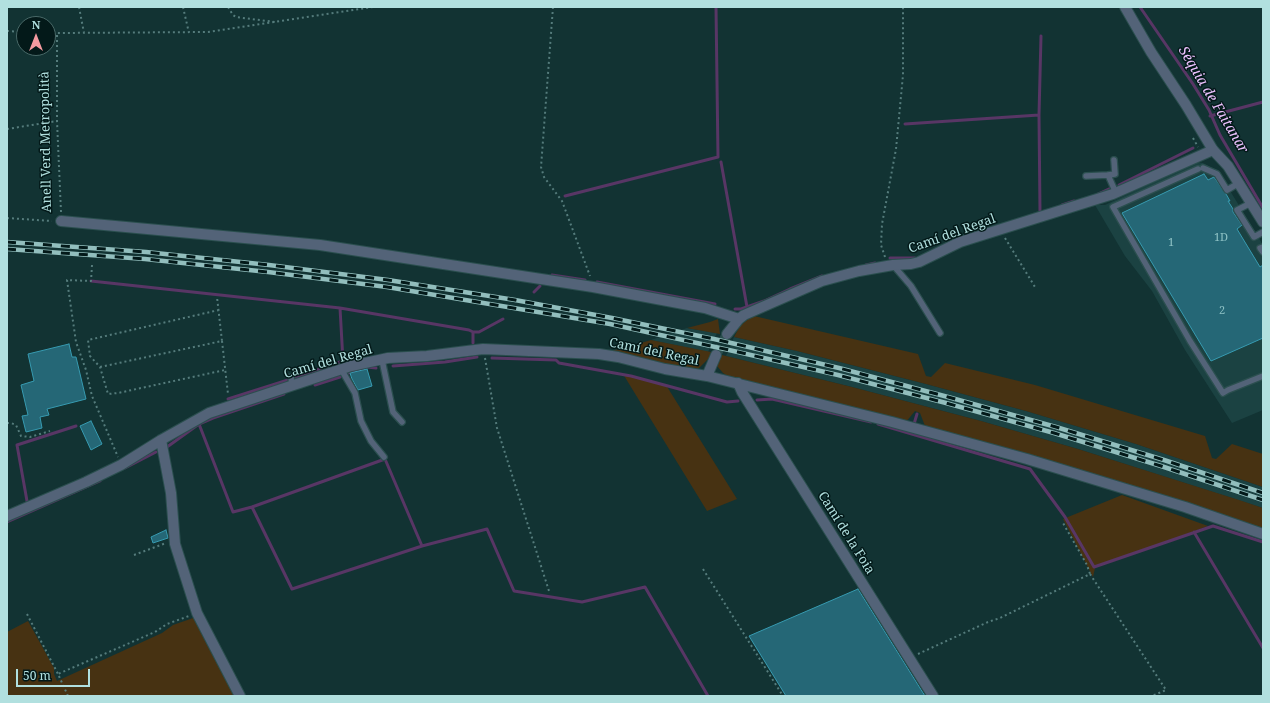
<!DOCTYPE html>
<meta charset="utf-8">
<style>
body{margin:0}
#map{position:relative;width:1270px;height:703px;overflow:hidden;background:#123333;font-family:"Noto Serif",serif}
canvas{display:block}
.frame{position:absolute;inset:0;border:8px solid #b1e0df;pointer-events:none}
.north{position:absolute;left:16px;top:16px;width:40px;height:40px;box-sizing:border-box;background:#031919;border:1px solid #496968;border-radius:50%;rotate:0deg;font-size:11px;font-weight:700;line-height:16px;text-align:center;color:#b1e0df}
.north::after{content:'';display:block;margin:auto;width:14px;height:18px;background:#f49aa0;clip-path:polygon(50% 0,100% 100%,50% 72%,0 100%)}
.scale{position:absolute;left:16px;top:669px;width:74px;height:18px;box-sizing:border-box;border:2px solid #b1e0df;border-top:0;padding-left:5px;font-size:12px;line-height:14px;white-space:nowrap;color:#b1e0df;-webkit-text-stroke:3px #031919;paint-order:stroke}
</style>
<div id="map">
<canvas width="1270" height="703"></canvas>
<div class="frame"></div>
<div class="north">N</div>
<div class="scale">50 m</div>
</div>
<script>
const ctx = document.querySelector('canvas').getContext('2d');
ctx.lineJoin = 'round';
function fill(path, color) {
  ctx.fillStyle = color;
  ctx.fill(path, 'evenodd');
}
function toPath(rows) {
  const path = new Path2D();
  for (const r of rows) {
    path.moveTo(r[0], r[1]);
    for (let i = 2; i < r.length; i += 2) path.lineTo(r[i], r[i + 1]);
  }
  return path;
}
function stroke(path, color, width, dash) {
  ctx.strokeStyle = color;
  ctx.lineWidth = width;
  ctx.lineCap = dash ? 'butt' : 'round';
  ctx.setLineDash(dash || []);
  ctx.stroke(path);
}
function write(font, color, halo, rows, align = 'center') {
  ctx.font = font + ' "Noto Serif",serif';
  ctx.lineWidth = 3;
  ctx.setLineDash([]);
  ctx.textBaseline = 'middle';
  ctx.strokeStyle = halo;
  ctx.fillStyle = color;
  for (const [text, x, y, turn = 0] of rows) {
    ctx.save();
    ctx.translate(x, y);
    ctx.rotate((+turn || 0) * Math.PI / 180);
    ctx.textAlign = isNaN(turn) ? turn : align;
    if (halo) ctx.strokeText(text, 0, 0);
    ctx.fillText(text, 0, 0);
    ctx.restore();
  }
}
fill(toPath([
 [1196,162,1203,163,1218,171,1263,245,1263,410,1232,423,1185,350,1152,291,1125,256,1095,205,1105,205],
 [687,328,717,333,708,352,651,340],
 [734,337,797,351,926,384,1026,411,1136,444,1263,487,1263,508,1078,449,981,421,852,387,726,356]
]), '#1b4242');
fill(toPath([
 [754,316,918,354,926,376,931,377,945,363,1035,385,1205,436,1212,458,1216,459,1232,444,1263,454,1263,487,1136,444,1026,411,926,384,797,351,734,337,740,326,748,319],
 [718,319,720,334,687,328,710,322],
 [651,340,711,352,709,358,698,369,668,365,607,351,621,349],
 [722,355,852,387,981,421,1078,449,1239,500,1263,508,1263,529,925,426,920,413,915,411,906,422,729,377,723,373,717,366,717,361],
 [623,374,666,385,737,499,707,511],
 [1122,495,1208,526,1095,568,1093,577,1063,519],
 [196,617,235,696,7,696,7,632,28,621,54,668,54,674,57,681,162,633,173,625]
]), '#473212');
stroke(toPath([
 [1140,7,1193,84,1209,110,1220,135,1263,208],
 [1039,115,1040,212],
 [1210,116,1263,102],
 [905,124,1039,115,1041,36],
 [721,162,747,307],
 [1119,185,1193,148],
 [1098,194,1111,188],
 [565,196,718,157,716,7],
 [1062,205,1074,201],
 [890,258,915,258],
 [866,265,875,263],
 [552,275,585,280],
 [91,281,340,308,469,330,473,332],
 [597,282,715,304],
 [534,292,540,286],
 [735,309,741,309,764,301,790,289,822,276],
 [473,343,473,332,479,332,503,319],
 [492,358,556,360,559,363,631,376,727,402,738,401],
 [393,366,445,362,477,357],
 [349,373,367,367,376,368],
 [294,378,343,361,340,308],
 [315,385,340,377],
 [228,399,288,380],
 [757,400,772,399,871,422],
 [199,424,233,512,252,507,292,589,422,546,487,529,514,591,582,602,645,587,708,696],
 [878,424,1030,469,1065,517,1094,567,1213,526,1263,542],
 [914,424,917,414],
 [167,447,199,424,213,418,284,394],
 [125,468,156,452],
 [27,501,17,445,76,426],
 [252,507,385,459,422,546],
 [7,522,100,481],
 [1194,532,1263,648]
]), '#583665', 3);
const building = toPath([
 [1204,174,1208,180,1214,177,1226,194,1230,201,1228,201,1233,209,1233,212,1242,225,1237,229,1260,267,1263,265,1263,338,1211,361,1122,213,1204,174],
 [69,344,72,357,76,357,86,399,47,409,49,415,40,417,42,428,26,432,22,416,28,415,21,385,34,381,28,354,69,344],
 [367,369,372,386,358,390,352,379,350,373,367,369],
 [91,421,102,444,91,450,80,426,91,421],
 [166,530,168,538,153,543,151,537,166,530],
 [858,589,925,696,786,696,749,636,858,589]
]);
fill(building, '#256776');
stroke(building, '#379bb1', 1);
stroke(toPath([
 [716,355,727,334]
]), '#2a4d4d', 10, [10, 5]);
const service = toPath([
 [1203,168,1217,174,1227,190,1239,183],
 [1198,169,1113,207,1190,341,1223,393,1228,390,1263,376],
 [1108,175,1115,174,1114,160],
 [1086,176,1108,175,1116,193],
 [1251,203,1237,210,1254,237,1263,232],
 [1263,247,1260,248,1263,252],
 [893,265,911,286,940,333],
 [382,360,393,412,402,422],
 [341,369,355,393,361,421,371,441,384,457],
 [291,377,292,385]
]);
const minor = toPath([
 [61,221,320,245,593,287,705,308,739,319],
 [727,334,739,319,744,315,822,281,859,271,893,265,911,264,919,262,960,242,1113,194,1213,150],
 [707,376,892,422,1027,459,1185,507,1263,534],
 [738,383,742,392,933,696],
 [161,440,171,493,175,544,197,613,240,696],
 [7,516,86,482,121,465,161,440,209,413,351,366,388,358,427,356,483,349,599,354,618,357,665,369,707,376,716,355]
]);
const tertiary = toPath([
 [1125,7,1151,52,1186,105,1213,150,1228,166,1263,222]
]);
stroke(service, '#2b4f4f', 8);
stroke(minor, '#2b4f4f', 12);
stroke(tertiary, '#2b4f4f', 12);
stroke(toPath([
 [79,7,84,33],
 [183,7,189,33],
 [228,7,233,15,236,17,275,22],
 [553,7,541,167,544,177,562,201,590,276],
 [7,31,24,32],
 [48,33,57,33],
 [7,129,57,121],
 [1193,138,1198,147],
 [61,212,57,121,57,33,208,32,373,7],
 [7,218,52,221],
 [1005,238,1035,287],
 [885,257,881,245,882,224,896,149,903,75,903,7],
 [92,265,91,281,67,280,76,342,86,370,92,396,118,457],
 [219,310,88,340,90,356,100,367,108,394,118,393,225,370],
 [222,341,228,394],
 [485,358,497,428,549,591],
 [100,367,222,341,217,297],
 [7,423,11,423,16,425,21,436,30,437,50,431],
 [134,555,166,543],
 [703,569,783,696],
 [1090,574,1166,690,1152,696],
 [27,614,58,674],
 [918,654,988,622,1000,618,1090,574,1087,565,1063,523],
 [68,696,58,674,155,632,167,624,189,616]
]), '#557c7c', 2, [2, 3]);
stroke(service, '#536378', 5.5);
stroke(minor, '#536378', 10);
stroke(tertiary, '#536378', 10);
const rail = toPath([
 [7,242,146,252,269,265,388,280,515,300,612,318,714,339,839,368,948,397,1056,427,1164,460,1263,493],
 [7,249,145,259,268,272,387,287,610,324,729,350,838,375,946,403,1054,433,1161,466,1263,500]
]);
stroke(rail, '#92bebd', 4.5);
stroke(rail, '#031919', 3, [9]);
write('11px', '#8ec2c5', null, [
 ["1D",1221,238],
 ["1",1171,243],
 ["2",1222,311]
]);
write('13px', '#b1e0df', '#031919', [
 ["Anell Verd Metropolità",46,142,-91],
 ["Camí del Regal",952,234,-20],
 ["Camí del Regal",654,352,12],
 ["Camí del Regal",328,362,-16],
 ["Camí de la Foia",846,533,58]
]);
write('italic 14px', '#ebc1fd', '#031919', [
 ["Séquia de Faitanar",1213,100,59]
]);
</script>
